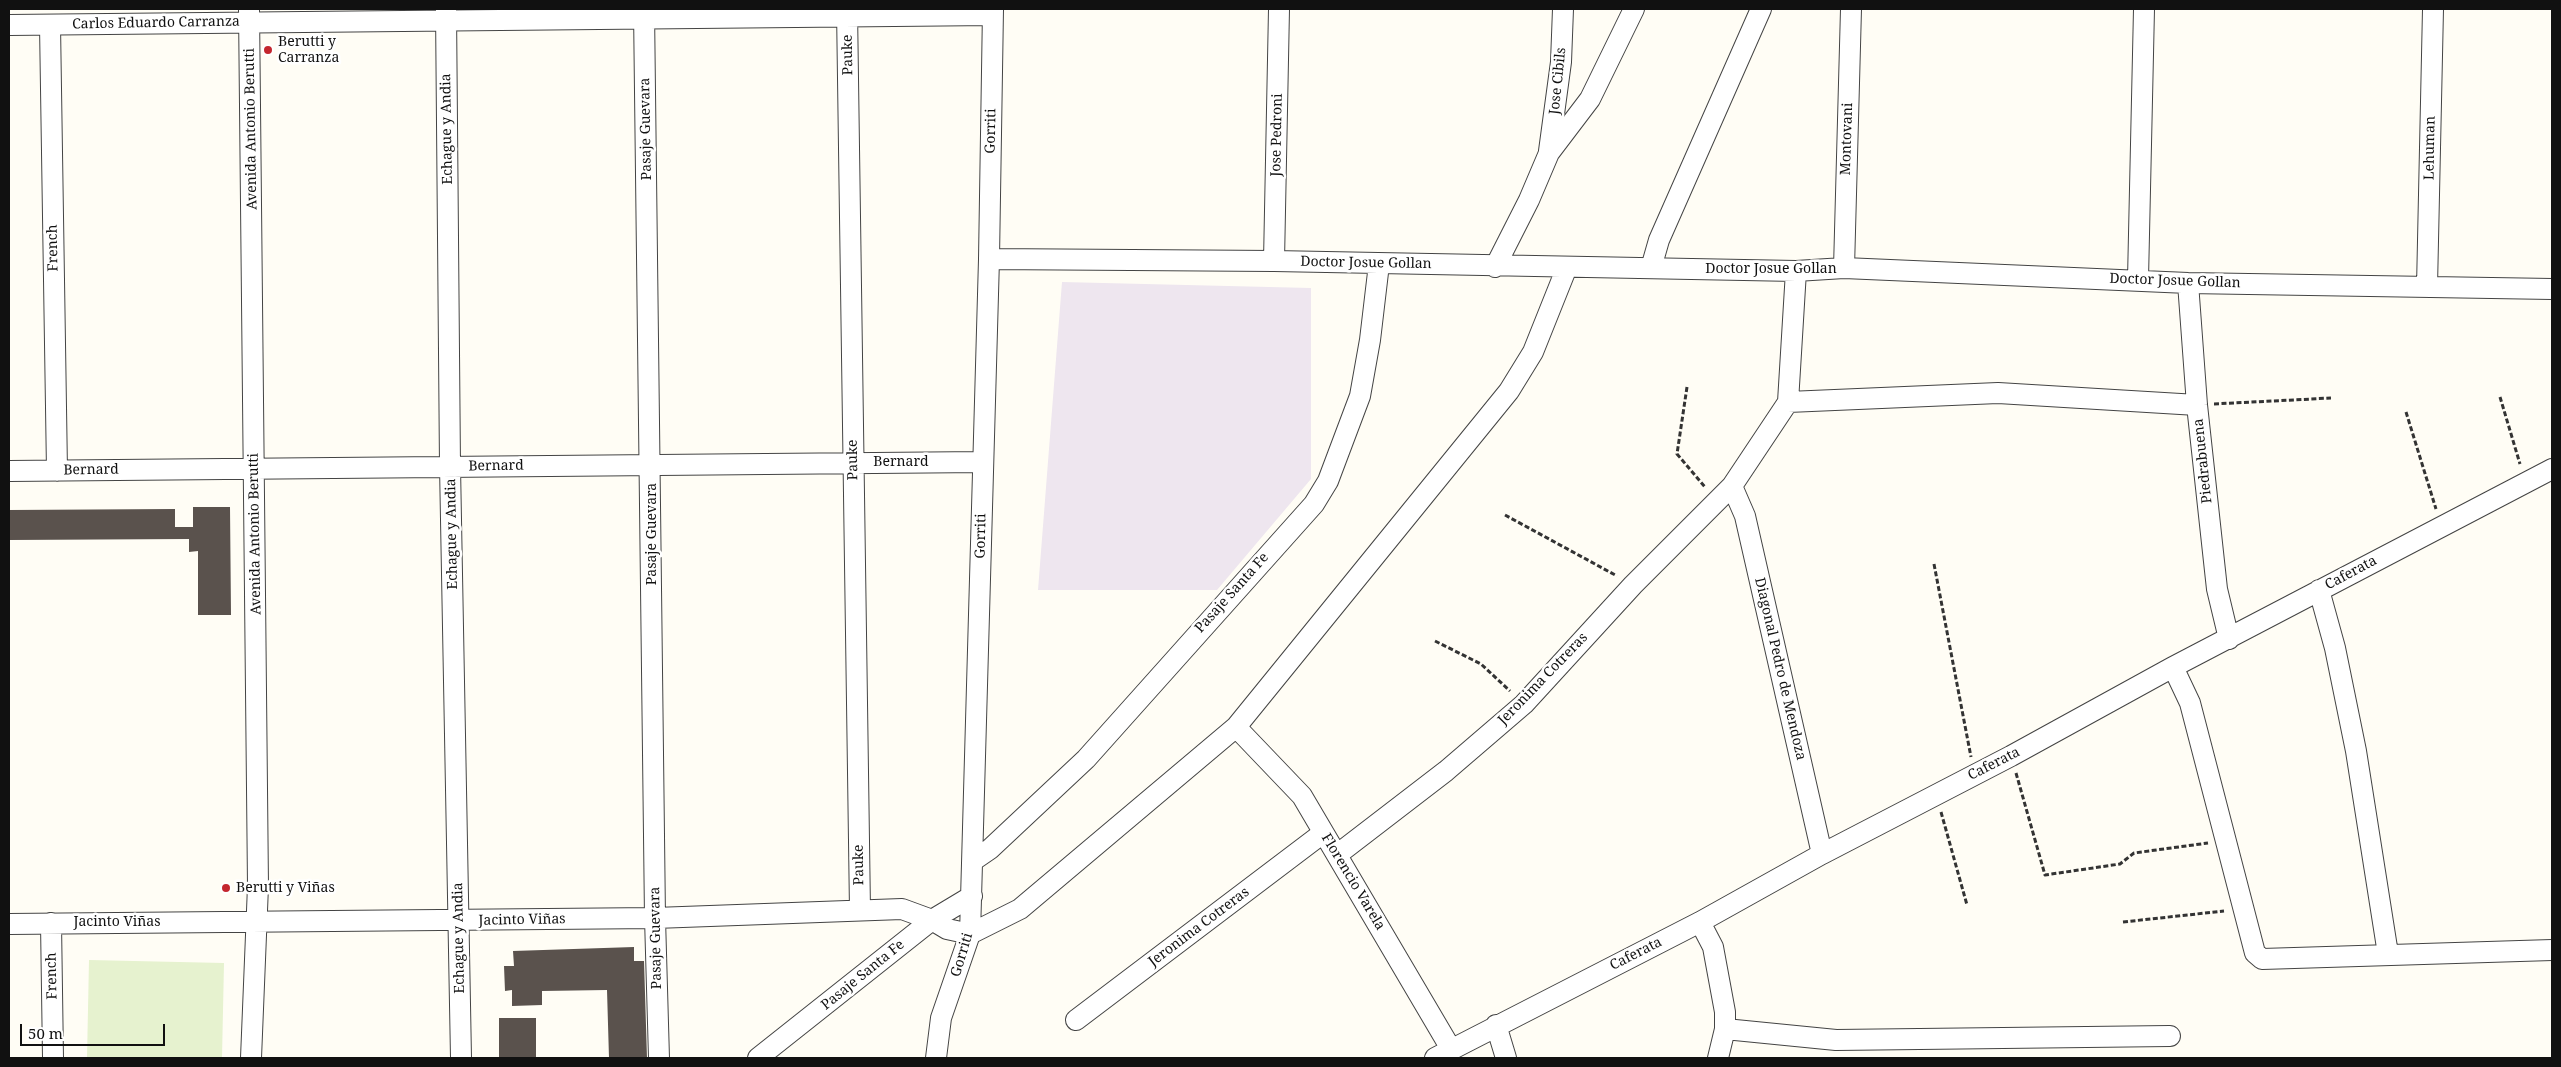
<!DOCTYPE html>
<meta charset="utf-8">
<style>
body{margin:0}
#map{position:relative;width:2561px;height:1067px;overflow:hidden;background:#fffdf5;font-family:"Noto Serif",serif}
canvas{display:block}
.frame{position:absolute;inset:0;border:10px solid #111;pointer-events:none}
.scale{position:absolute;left:20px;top:1024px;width:145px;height:22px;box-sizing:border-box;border:2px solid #111;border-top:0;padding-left:6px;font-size:15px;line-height:18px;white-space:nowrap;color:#111;-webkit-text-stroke:4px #fff;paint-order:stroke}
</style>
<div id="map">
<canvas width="2561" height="1067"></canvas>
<div class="frame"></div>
<div class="scale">50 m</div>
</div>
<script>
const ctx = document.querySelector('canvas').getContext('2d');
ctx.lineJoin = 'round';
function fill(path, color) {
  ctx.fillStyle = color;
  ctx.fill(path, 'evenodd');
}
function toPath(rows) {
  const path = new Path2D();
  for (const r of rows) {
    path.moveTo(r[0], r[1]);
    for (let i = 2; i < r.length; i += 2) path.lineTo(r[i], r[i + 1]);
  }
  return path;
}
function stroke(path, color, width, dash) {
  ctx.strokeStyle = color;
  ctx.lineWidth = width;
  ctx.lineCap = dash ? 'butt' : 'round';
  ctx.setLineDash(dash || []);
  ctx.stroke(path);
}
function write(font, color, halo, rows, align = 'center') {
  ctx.font = font + ' "Noto Serif",serif';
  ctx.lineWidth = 5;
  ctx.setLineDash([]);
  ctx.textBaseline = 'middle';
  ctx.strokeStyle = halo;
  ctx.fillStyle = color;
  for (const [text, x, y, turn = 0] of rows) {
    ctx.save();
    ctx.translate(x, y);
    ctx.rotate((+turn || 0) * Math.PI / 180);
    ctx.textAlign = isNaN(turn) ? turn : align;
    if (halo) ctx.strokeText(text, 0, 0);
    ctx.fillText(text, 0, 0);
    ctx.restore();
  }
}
fill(toPath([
 [1062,282,1311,288,1311,479,1217,590,1038,590]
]), '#eee6ef');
fill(toPath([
 [89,960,224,963,222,1058,87,1058]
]), '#e6f2cf');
fill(toPath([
 [193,507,230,507,231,615,198,615,198,551,189,552,189,539,9,540,9,510,175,509,175,527,193,527],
 [634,947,634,961,644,961,647,1058,609,1058,607,990,542,991,542,1005,512,1006,512,990,505,991,504,966,514,966,513,951],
 [499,1018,536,1018,536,1058,499,1058]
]), '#5a524d');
const minor = toPath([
 [249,9,258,886,251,1058],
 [446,9,450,466,461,1058],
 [644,9,655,918,659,1058],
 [847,9,860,910],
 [9,25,992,15],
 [50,25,57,471],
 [1549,151,1561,62,1563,9],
 [989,259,1274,261,1796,271,1844,268,2188,283,2552,289],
 [1274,261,1279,9],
 [1495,267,1529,200,1549,153,1590,99,1634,9],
 [1651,268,1659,240,1761,9],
 [1844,268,1851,9],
 [2138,279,2144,9],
 [2188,283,2197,405,2217,589,2229,639],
 [2427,287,2433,9],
 [1788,402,1998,393,2197,405],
 [9,471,982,462],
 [1732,486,1745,516,1822,854],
 [2319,590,2335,648,2356,751,2388,954],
 [2173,667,2190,703,2255,953,2262,959,2552,950],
 [1236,727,1302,796,1451,1049],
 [1338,854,1446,771,1524,704,1633,585,1732,486,1788,402,1796,271],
 [974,860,990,849,1086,759,1314,504,1328,481,1360,396,1370,340,1379,264],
 [1700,922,1713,947,1725,1012,1725,1029,1718,1058],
 [51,923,53,1058],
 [9,924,655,918,902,909,932,920,947,929,970,934,1020,909,1236,727,1509,391,1533,352,1567,267],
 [1076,1020,1323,833],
 [1496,1025,1506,1058],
 [1725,1029,1836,1040,2170,1036],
 [758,1058,932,920,972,896],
 [936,1058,941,1018,970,934,989,259,993,9],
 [1435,1058,1700,922,1822,854,2011,756,2173,667,2552,469]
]);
stroke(minor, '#444', 22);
stroke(toPath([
 [1687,387,1677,454,1705,487],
 [2500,397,2520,464],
 [2214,404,2331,398],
 [2406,412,2436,509],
 [1505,515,1617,576],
 [1934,564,1971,757],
 [1435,641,1481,664,1510,691],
 [2016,773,2045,875,2120,864,2134,853,2208,843],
 [1941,812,1967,905],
 [2123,922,2224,911]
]), '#333', 3, [5, 2.5]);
stroke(minor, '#fff', 20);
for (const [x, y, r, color] of [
 [268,50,5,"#c4262e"],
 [226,888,5,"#c4262e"]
]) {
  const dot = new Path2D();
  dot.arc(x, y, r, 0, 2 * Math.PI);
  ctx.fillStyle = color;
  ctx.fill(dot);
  stroke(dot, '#fff', 2);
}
write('14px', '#111', '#fff', [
 ["Carlos Eduardo Carranza",156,23,-1],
 ["Pauke",848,55,-91],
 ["Jose Cibils",1558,81,-84],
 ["Avenida Antonio Berutti",251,129,-91],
 ["Echague y Andia",447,129,-91],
 ["Pasaje Guevara",646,129,-91],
 ["Gorriti",991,131,-89],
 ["Jose Pedroni",1277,135,-89],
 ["Montovani",1847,139,-88],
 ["Lehuman",2430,148,-89],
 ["French",53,248,-91],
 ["Doctor Josue Gollan",1366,263,1],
 ["Doctor Josue Gollan",1771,269],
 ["Doctor Josue Gollan",2175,281,2],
 ["Pauke",853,460,-91],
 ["Piedrabuena",2203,461,-96],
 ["Bernard",901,462],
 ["Bernard",496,466,-1],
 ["Bernard",91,470,-1],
 ["Avenida Antonio Berutti",255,534,-91],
 ["Echague y Andia",452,534,-91],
 ["Pasaje Guevara",652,534,-90],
 ["Gorriti",981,536,-89],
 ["Caferata",2351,573,-28],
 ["Pasaje Santa Fe",1232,593,-48],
 ["Diagonal Pedro de Mendoza",1780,669,77],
 ["Jeronima Cotreras",1543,679,-46],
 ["Caferata",1994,764,-27],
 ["Pauke",859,865,-91],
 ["Florencio Varela",1353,882,59],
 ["Jacinto Viñas",522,920,-1],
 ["Jacinto Viñas",117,922],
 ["Jeronima Cotreras",1199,927,-37],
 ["Echague y Andia",459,938,-91],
 ["Pasaje Guevara",656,938,-91],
 ["Caferata",1636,954,-27],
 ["Gorriti",962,955,-73],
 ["Pasaje Santa Fe",863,975,-39],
 ["French",52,976,-91]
]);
write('14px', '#111', '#fff', [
 ["Berutti y",278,42],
 ["Carranza",278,58],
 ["Berutti y Viñas",236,888]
], 'left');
</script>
